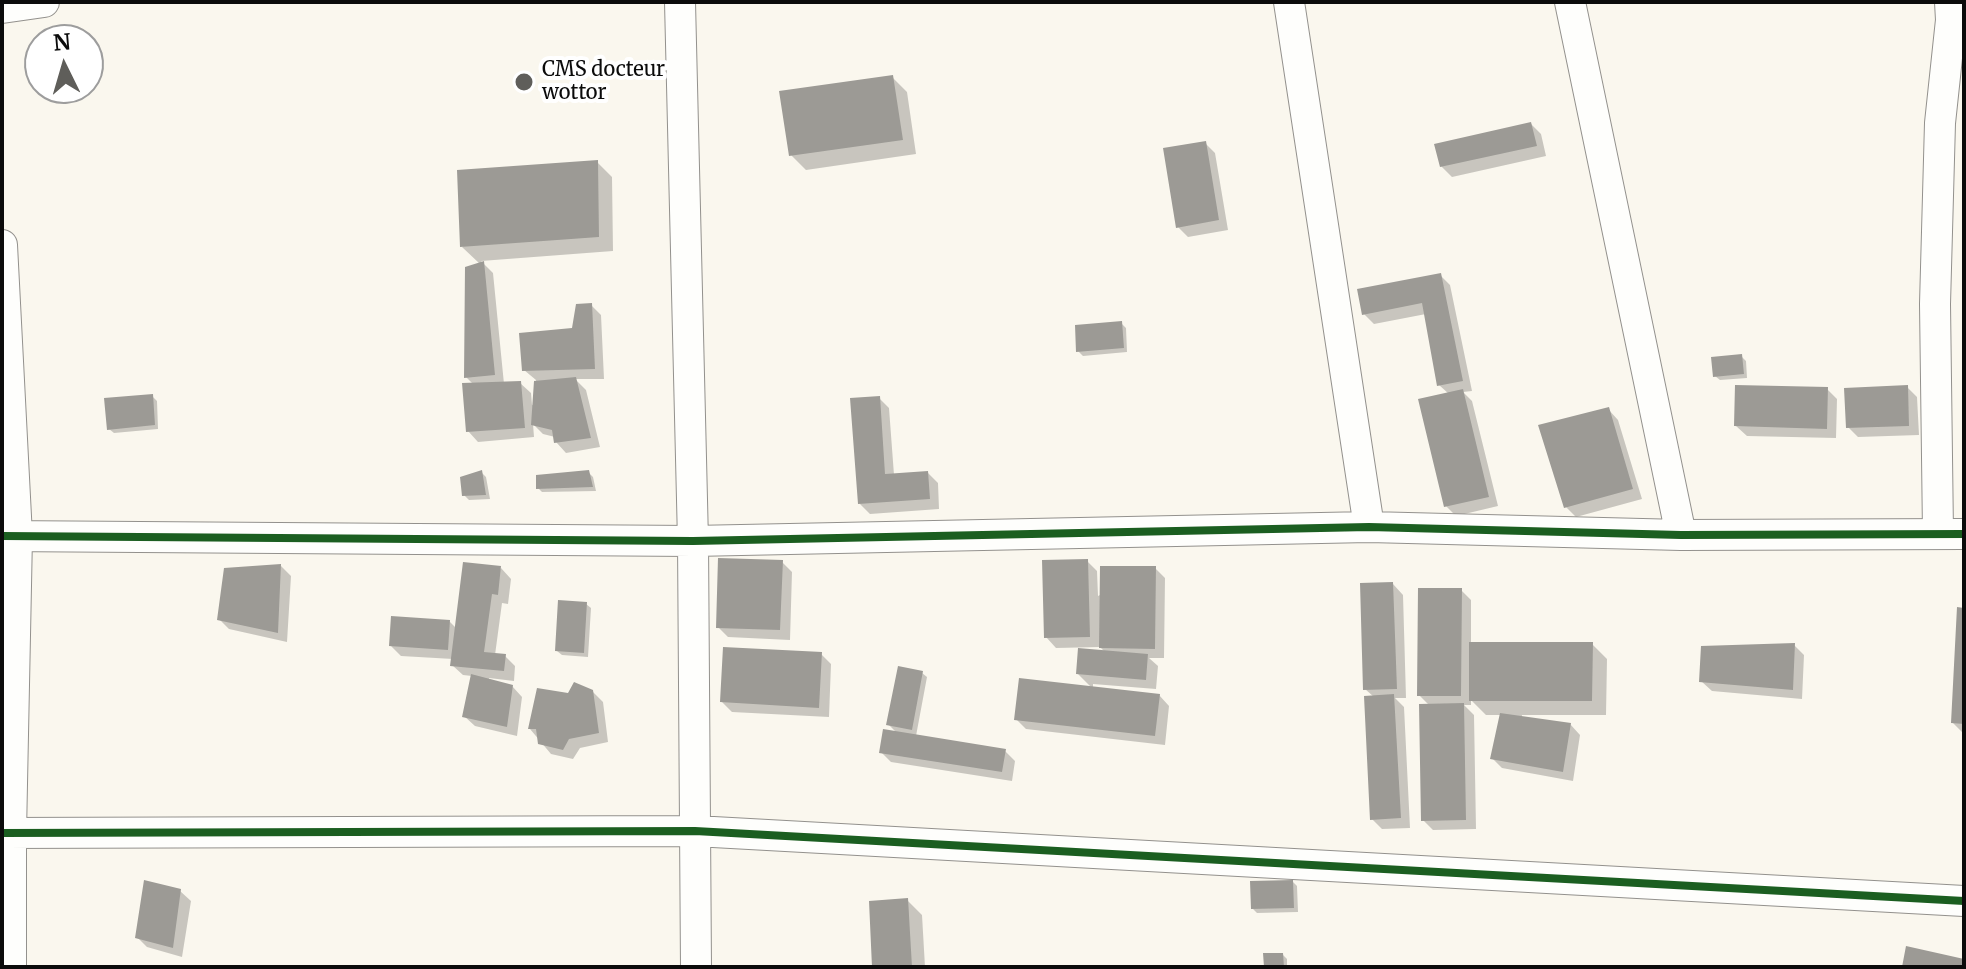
<!DOCTYPE html>
<style>
body{margin:0}
#map{position:relative;width:1966px;height:969px;overflow:hidden;background:#faf7ee;font-family:Merriweather,serif}
canvas{display:block}
.frame{position:absolute;inset:0;border:4px solid #0b0b0b;pointer-events:none}
.north{position:absolute;left:24px;top:24px;width:80px;height:80px;box-sizing:border-box;background:#fff;border:2px solid #9d9d9d;border-radius:50%;rotate:355deg;font-size:22px;font-weight:700;line-height:32px;text-align:center;color:#0b0b0b}
.north::after{content:'';display:block;margin:auto;width:28px;height:36px;background:#5f5e5a;clip-path:polygon(50% 0,100% 100%,50% 72%,0 100%)}
</style>
<div id="map">
<canvas width="1966" height="969"></canvas>
<div class="frame"></div>
<div class="north">N</div>
</div>
<script>
const ctx = document.querySelector('canvas').getContext('2d');
ctx.lineJoin = 'round';
function fill(path, color) {
  ctx.fillStyle = color;
  ctx.fill(path, 'evenodd');
}
function toPath(rows) {
  const path = new Path2D();
  for (const r of rows) {
    path.moveTo(r[0], r[1]);
    for (let i = 2; i < r.length; i += 2) path.lineTo(r[i], r[i + 1]);
  }
  return path;
}
function stroke(path, color, width, dash) {
  ctx.strokeStyle = color;
  ctx.lineWidth = width;
  ctx.lineCap = dash ? 'butt' : 'round';
  ctx.setLineDash(dash || []);
  ctx.stroke(path);
}
function write(font, color, halo, rows, align = 'center') {
  ctx.font = font + ' Merriweather,serif';
  ctx.lineWidth = 8;
  ctx.setLineDash([]);
  ctx.textBaseline = 'middle';
  ctx.strokeStyle = halo;
  ctx.fillStyle = color;
  for (const [text, x, y, turn = 0] of rows) {
    ctx.save();
    ctx.translate(x, y);
    ctx.rotate((+turn || 0) * Math.PI / 180);
    ctx.textAlign = isNaN(turn) ? turn : align;
    if (halo) ctx.strokeText(text, 0, 0);
    ctx.fillText(text, 0, 0);
    ctx.restore();
  }
}
fill(toPath([
 [892,77,907,92,916,154,806,170,791,155],
 [1531,124,1541,134,1546,156,1452,177,1441,166],
 [1205,143,1215,153,1228,230,1188,237,1178,227],
 [597,162,612,177,613,251,481,261,493,273,504,384,520,383,531,393,532,405,534,405,536,380,524,370,574,330,591,305,601,315,604,379,575,379,586,390,600,447,566,453,556,442,555,437,543,434,533,424,534,437,478,442,468,431,474,385,466,377,480,264,462,247],
 [1440,275,1450,285,1472,391,1463,392,1472,401,1498,506,1456,516,1446,506,1449,394,1439,385,1426,314,1374,324,1364,314],
 [1121,323,1126,328,1127,352,1083,356,1078,351],
 [1741,356,1746,361,1747,378,1720,380,1715,376],
 [1907,387,1917,397,1919,435,1858,437,1848,427],
 [1827,389,1837,399,1836,438,1747,436,1736,426],
 [152,396,157,401,158,429,114,433,109,429],
 [879,398,889,408,894,475,928,473,938,483,939,509,870,514,860,504],
 [1608,409,1618,420,1642,499,1576,517,1566,507],
 [481,472,486,477,490,499,469,500,464,495],
 [588,472,593,477,596,491,542,492,538,488],
 [1087,561,1097,571,1098,596,1155,568,1165,578,1164,658,1149,658,1158,666,1156,689,1093,684,1093,688,1159,695,1169,706,1165,745,1026,729,1016,719,1092,688,1078,674,1106,653,1100,647,1056,648,1046,637],
 [782,562,792,572,790,640,728,637,718,627],
 [281,566,291,576,287,642,229,629,219,619],
 [501,568,511,579,508,604,502,603,495,655,505,656,515,666,514,681,489,678,489,680,512,686,522,697,517,736,475,726,464,716,472,676,463,675,452,665,453,659,401,656,391,646,449,621,457,629],
 [1393,584,1403,595,1406,698,1395,698,1404,707,1410,828,1382,829,1372,819,1374,697,1365,689],
 [1461,590,1471,600,1471,644,1592,644,1607,659,1606,715,1522,715,1522,718,1570,724,1580,735,1573,781,1502,768,1492,758,1502,715,1486,715,1471,700,1471,705,1464,705,1474,715,1476,829,1433,830,1423,820,1430,706,1419,695],
 [586,604,591,608,588,657,562,655,557,651],
 [1964,610,1964,734,1953,723],
 [1794,645,1804,655,1802,699,1712,691,1701,681],
 [821,654,831,664,829,717,732,712,722,702],
 [922,673,927,677,916,736,1005,751,1015,761,1012,781,891,762,881,752,898,734,888,724],
 [592,691,603,702,608,742,580,748,573,759,551,754,530,729,569,695],
 [1293,882,1297,886,1298,912,1257,913,1253,909],
 [180,891,191,901,182,957,147,947,137,937],
 [907,900,922,915,925,967,874,967],
 [1283,955,1287,959,1287,967,1266,967]
]), '#0003');
fill(toPath([
 [893,75,903,140,789,156,779,91],
 [1531,122,1537,146,1440,167,1434,144],
 [1206,141,1219,220,1176,228,1163,148],
 [598,160,599,237,460,247,457,170],
 [484,261,495,375,464,378,465,267],
 [1441,273,1463,381,1437,386,1422,303,1362,315,1357,289],
 [592,303,595,369,522,371,519,333,572,328,576,304],
 [1122,321,1124,348,1076,352,1075,325],
 [1742,354,1744,374,1713,377,1711,357],
 [576,377,591,438,554,443,552,430,531,425,534,381],
 [521,381,525,428,466,432,462,383],
 [1735,385,1828,387,1827,429,1734,426],
 [1908,385,1909,426,1846,428,1844,388],
 [1463,389,1489,497,1444,507,1418,399],
 [153,394,155,425,107,430,104,398],
 [880,396,885,474,928,471,930,499,858,504,850,398],
 [1609,407,1633,489,1564,508,1538,425],
 [482,470,486,495,462,496,460,477],
 [589,470,593,487,536,489,536,475],
 [718,558,783,560,780,630,716,628],
 [1088,559,1090,637,1044,638,1042,560],
 [463,562,501,566,498,595,492,594,484,652,506,654,504,671,450,666],
 [281,564,278,633,217,620,224,568],
 [1100,566,1156,566,1155,649,1099,648],
 [1393,582,1397,689,1363,690,1360,583],
 [1418,588,1462,588,1461,696,1417,696],
 [558,600,587,602,584,653,555,651],
 [1957,607,1964,608,1964,724,1951,723],
 [391,616,450,620,448,650,389,646],
 [1469,642,1593,642,1592,701,1469,701],
 [1795,643,1793,690,1699,682,1701,646],
 [723,647,822,652,819,708,720,702],
 [1078,648,1148,654,1146,680,1076,674],
 [898,666,923,671,912,730,886,725],
 [471,674,513,685,507,727,462,717],
 [1019,678,1160,694,1155,736,1014,720],
 [574,682,593,690,599,733,569,739,563,750,538,744,536,729,528,729,537,688,568,693],
 [1394,694,1401,818,1370,820,1364,696],
 [1464,703,1466,820,1421,821,1419,704],
 [1500,713,1571,723,1563,772,1490,759],
 [883,729,1006,749,1002,772,879,753],
 [144,880,181,889,173,948,135,938],
 [1293,880,1294,908,1251,909,1250,881],
 [908,898,912,967,872,967,869,901],
 [1906,946,1964,959,1964,967,1902,967],
 [1263,953,1283,953,1284,967,1264,967]
]), '#9c9a95');
const minor = toPath([
 [680,2,693,541,696,967],
 [1289,2,1369,527],
 [1570,2,1681,535],
 [2,8,44,2],
 [2,245,17,536,11,833,11,967],
 [1938,533,1935,304,1940,123,1951,20,1950,2],
 [2,536,693,541,1369,527,1681,535,1964,534],
 [2,833,695,831,1964,901]
]);
stroke(minor, '#93918d', 32);
stroke(minor, '#fefefc', 30);
stroke(toPath([
 [2,536,693,541,1369,527,1681,535,1964,534],
 [2,833,695,831,1964,901]
]), '#1b5e20', 8);
for (const [x, y, r, color] of [
 [524,82,10,"#5f5e5a"]
]) {
  const dot = new Path2D();
  dot.arc(x, y, r, 0, 2 * Math.PI);
  ctx.fillStyle = color;
  ctx.fill(dot);
  stroke(dot, '#fff', 3);
}
write('20px', '#0b0b0b', '#fff', [
 ["CMS docteur",542,70],
 ["wottor",542,93]
], 'left');
</script>
